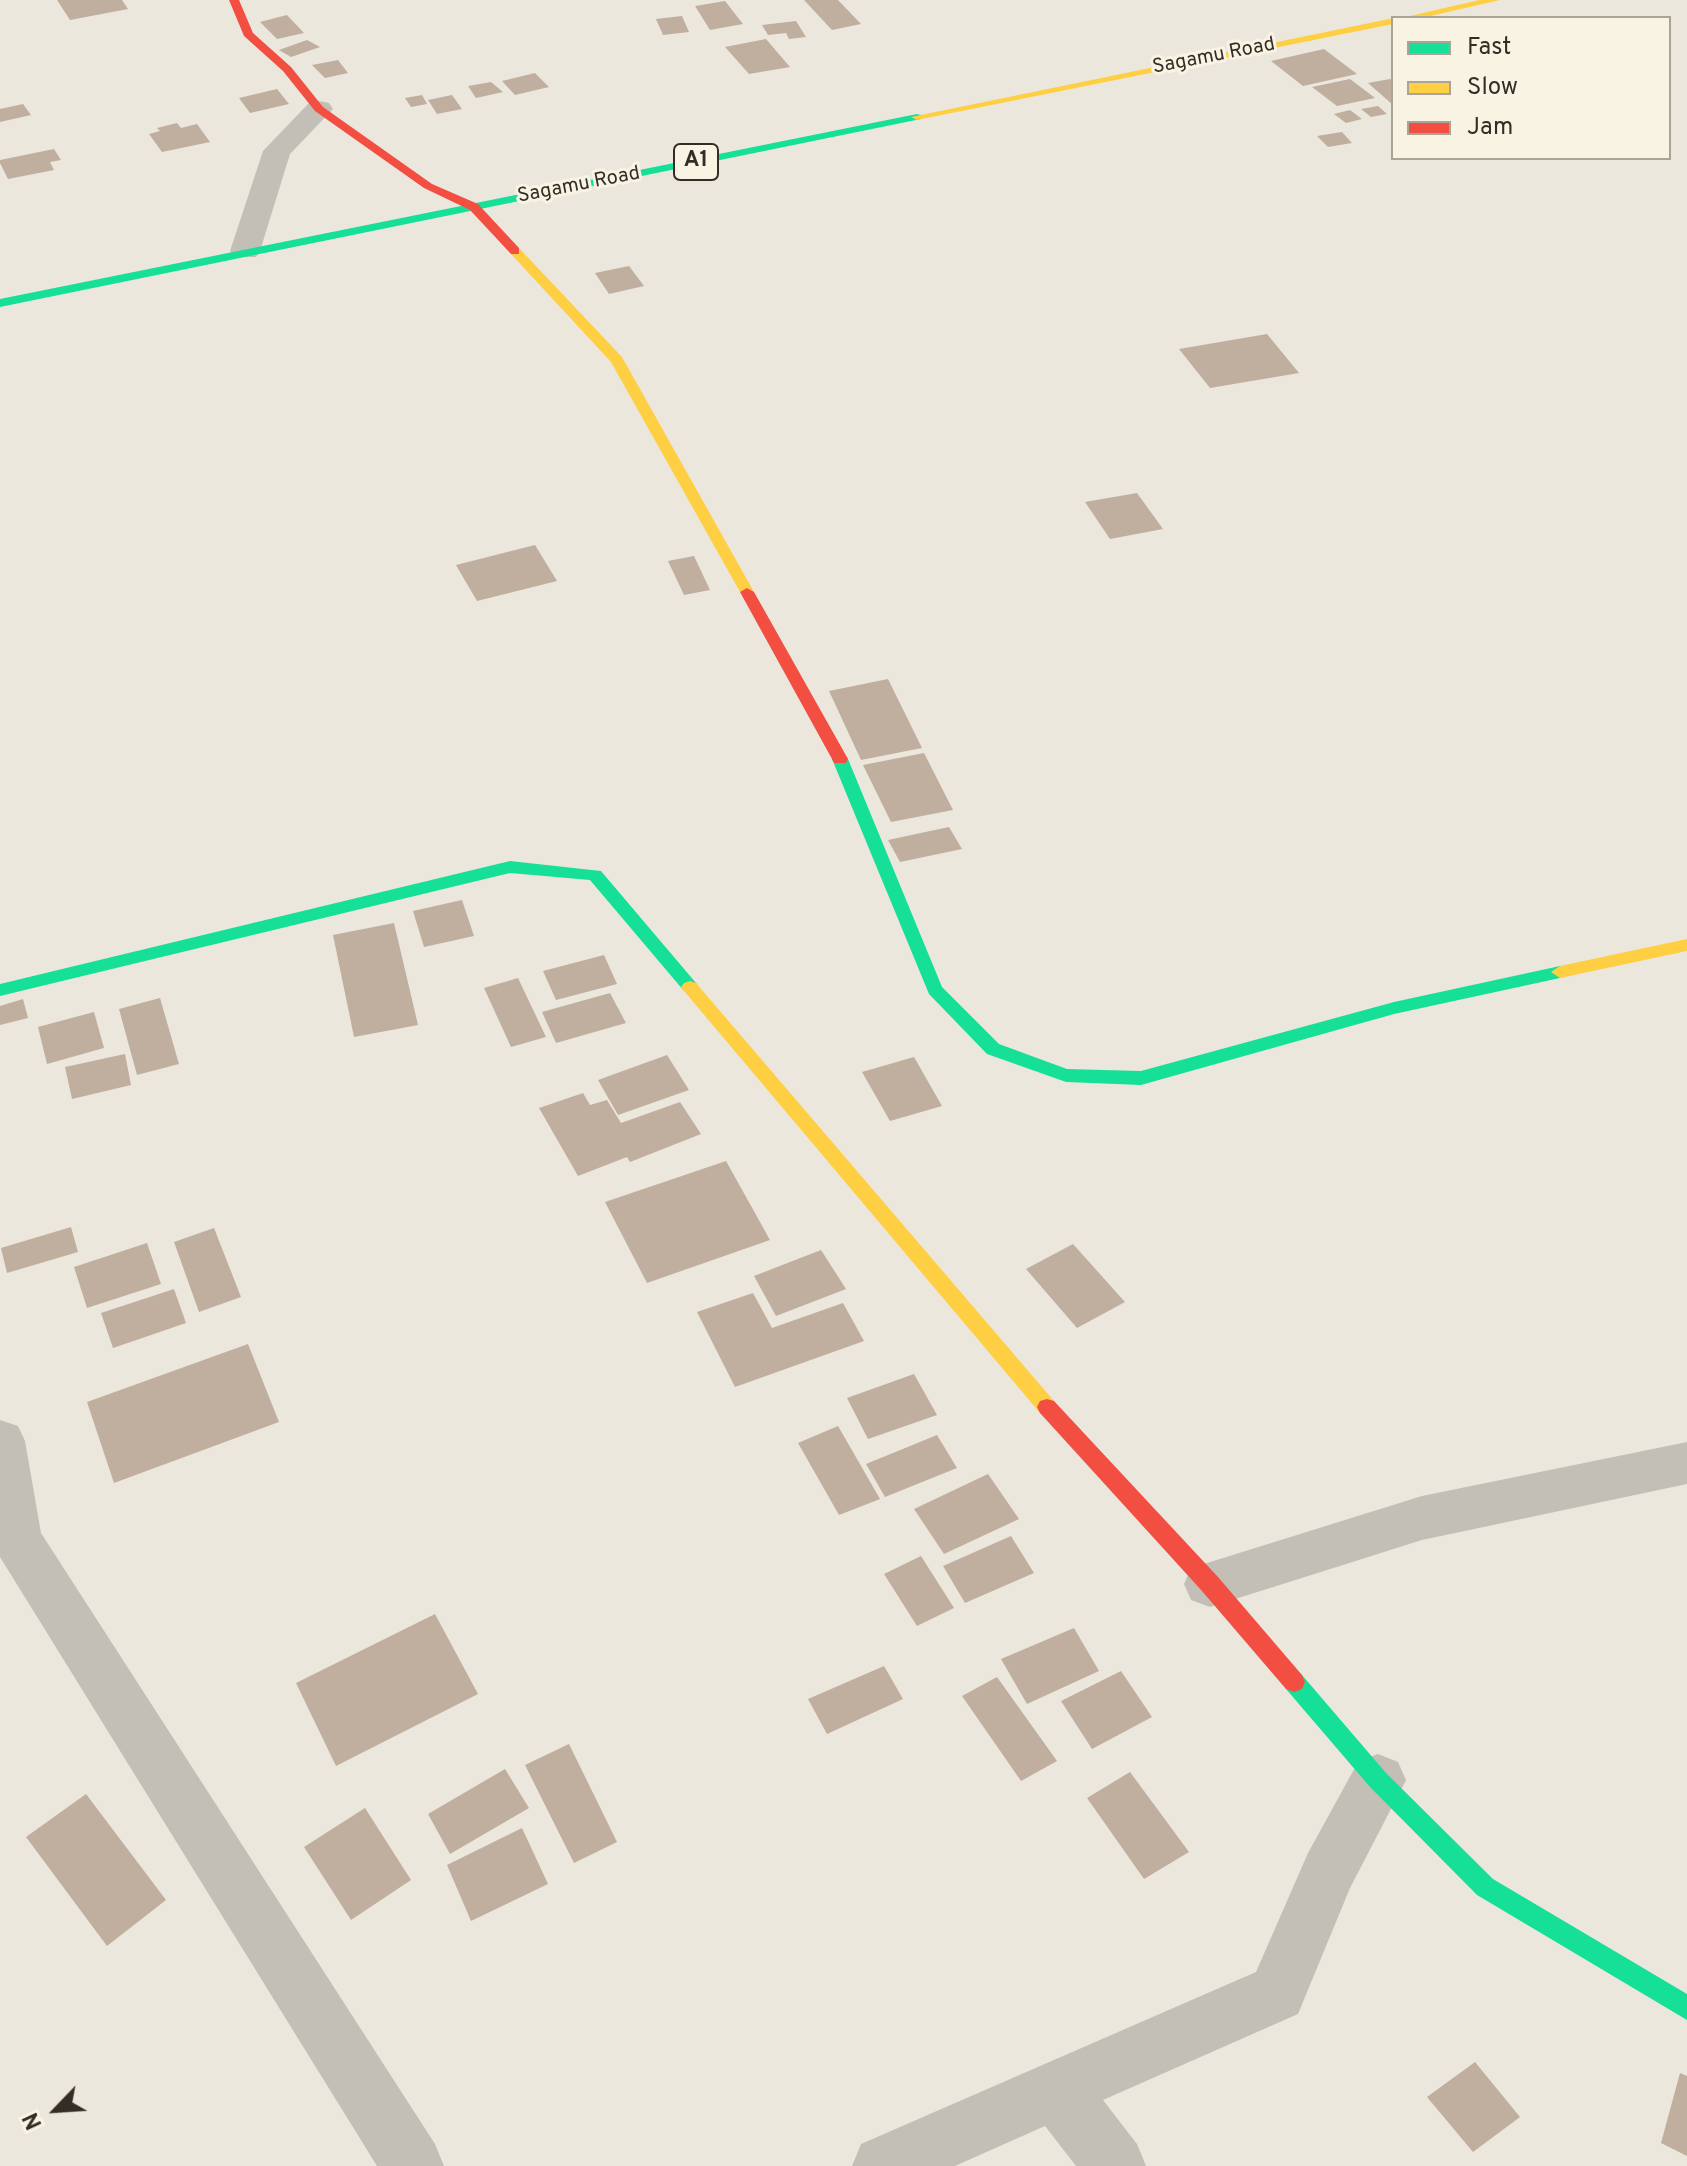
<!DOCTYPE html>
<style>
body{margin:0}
#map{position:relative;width:1687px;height:2166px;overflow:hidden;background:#ebe7dd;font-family:Overpass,sans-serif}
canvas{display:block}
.legend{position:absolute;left:1391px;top:16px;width:280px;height:144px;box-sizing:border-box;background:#f9f3e4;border:2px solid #aaa498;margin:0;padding:10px 14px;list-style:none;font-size:24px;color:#342d25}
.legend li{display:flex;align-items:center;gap:16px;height:40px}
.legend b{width:40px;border:2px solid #aaa498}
.north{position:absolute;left:16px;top:2070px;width:80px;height:80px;-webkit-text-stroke:6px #f9f3e4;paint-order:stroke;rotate:245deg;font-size:22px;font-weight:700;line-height:32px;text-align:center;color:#342d25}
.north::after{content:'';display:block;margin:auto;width:28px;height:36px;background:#342d25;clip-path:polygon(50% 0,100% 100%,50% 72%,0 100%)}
</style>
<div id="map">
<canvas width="1687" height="2166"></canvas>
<ul class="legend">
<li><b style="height:10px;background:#16e098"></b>Fast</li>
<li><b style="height:10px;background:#ffcf43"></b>Slow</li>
<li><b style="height:10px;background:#f24e42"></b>Jam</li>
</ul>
<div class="north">N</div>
</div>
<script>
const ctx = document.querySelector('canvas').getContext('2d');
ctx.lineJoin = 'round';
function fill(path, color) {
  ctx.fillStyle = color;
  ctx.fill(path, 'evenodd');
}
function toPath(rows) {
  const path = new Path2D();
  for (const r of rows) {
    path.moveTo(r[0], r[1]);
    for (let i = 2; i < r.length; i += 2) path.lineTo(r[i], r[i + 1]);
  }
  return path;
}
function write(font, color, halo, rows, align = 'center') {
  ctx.font = font + ' Overpass,sans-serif';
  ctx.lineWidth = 6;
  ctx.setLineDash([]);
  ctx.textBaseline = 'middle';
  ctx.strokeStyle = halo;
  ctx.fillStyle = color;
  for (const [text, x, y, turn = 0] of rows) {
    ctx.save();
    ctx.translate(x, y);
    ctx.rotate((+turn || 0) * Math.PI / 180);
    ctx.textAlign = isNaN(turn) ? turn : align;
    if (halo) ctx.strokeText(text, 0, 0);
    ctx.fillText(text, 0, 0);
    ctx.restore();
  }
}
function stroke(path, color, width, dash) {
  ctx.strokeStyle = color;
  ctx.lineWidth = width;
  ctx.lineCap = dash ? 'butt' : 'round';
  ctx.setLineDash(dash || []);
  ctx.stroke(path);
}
fill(toPath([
 [57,0,122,0,128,9,70,20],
 [804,0,838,0,861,24,832,30],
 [725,1,743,24,710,30,695,6],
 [287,15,304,33,277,39,260,22],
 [682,16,689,32,663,35,656,19],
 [796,21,806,37,789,39,786,33,768,35,762,25],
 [766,39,790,67,749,74,725,47],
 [307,40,320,47,291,57,279,50],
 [1324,49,1357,74,1303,86,1271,61],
 [338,60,348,73,325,78,312,65],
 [535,73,549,87,515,95,502,81],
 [1350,79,1375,98,1337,106,1312,87],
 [1390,79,1393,81,1393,105,1368,83],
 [491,82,503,92,476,98,468,86],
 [277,89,289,104,250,113,239,98],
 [422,95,427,104,411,107,405,98],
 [452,95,462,109,437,114,428,100],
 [23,104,31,115,0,122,0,109],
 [1378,106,1387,114,1371,117,1361,109],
 [1350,110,1362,119,1346,123,1334,114],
 [177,123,181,128,197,124,210,142,162,152,149,134,160,131,157,128],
 [1342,132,1352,143,1328,147,1317,136],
 [54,149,61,160,50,162,54,170,8,179,0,163,0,160],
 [629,266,644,286,609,294,595,273],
 [1267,334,1299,373,1210,388,1179,349],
 [1137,493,1163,529,1110,539,1085,502],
 [535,545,557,581,477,601,456,565],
 [694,556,710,590,684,595,668,561],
 [888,679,922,748,861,760,829,691],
 [924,753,953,810,891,822,863,765],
 [949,827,962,849,900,862,888,840],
 [462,900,474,936,424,947,413,911],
 [394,923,418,1025,354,1037,333,935],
 [604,955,617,984,556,1000,543,971],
 [518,978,546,1037,511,1047,484,988],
 [610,993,626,1023,556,1043,542,1012],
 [160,998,179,1064,137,1075,119,1009],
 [23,999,28,1018,0,1025,0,1006],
 [94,1012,104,1048,47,1064,38,1027],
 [125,1054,131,1085,72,1099,65,1067],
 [667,1055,689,1090,618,1115,598,1080],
 [914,1057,942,1106,890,1121,862,1072],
 [583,1093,590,1105,607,1100,621,1123,680,1102,701,1134,630,1162,627,1157,578,1176,539,1108],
 [726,1161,770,1240,647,1283,605,1202],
 [71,1227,78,1252,7,1273,1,1248],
 [214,1228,241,1297,199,1312,174,1242],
 [147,1243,161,1284,87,1308,74,1267],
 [1073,1244,1125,1302,1077,1328,1026,1269],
 [821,1250,846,1289,776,1316,754,1276],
 [174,1289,186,1323,113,1348,101,1313],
 [753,1293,772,1328,843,1303,864,1341,735,1387,697,1312],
 [248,1344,279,1422,114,1483,87,1402],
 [914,1374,937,1415,868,1439,847,1398],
 [838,1426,880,1499,839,1515,798,1443],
 [937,1435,957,1468,885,1497,866,1464],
 [988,1474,1019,1519,944,1554,914,1509],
 [1011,1536,1034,1573,965,1603,943,1566],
 [921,1556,954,1608,917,1626,884,1574],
 [435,1614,478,1694,336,1766,296,1683],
 [1074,1628,1099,1671,1027,1704,1001,1659],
 [884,1666,903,1699,827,1734,808,1699],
 [1121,1671,1152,1717,1092,1749,1061,1701],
 [997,1677,1057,1761,1021,1781,962,1696],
 [569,1744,617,1842,574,1863,525,1765],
 [505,1769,529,1808,450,1854,428,1814],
 [1130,1772,1189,1852,1144,1879,1087,1798],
 [86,1794,166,1900,107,1946,26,1837],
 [365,1808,411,1880,351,1920,304,1847],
 [522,1828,548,1884,471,1921,447,1865],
 [1475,2062,1520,2117,1473,2152,1427,2097],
 [1680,2073,1687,2076,1687,2156,1661,2143]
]), '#c0ae9e');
fill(toPath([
 [319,101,329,103,333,109,290,154,260,251,256,257,234,257,230,251,263,151,309,103,319,101],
 [0,1420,18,1426,25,1441,41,1533,435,2144,444,2166,377,2166,0,1557,0,1420],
 [1687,1442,1687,1484,1422,1540,1210,1607,1191,1600,1184,1584,1191,1568,1422,1496,1687,1442],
 [1378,1754,1398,1762,1406,1780,1350,1888,1298,2014,1103,2100,1137,2144,1146,2166,1076,2166,1045,2126,955,2166,852,2166,861,2144,1256,1972,1308,1853,1358,1762,1378,1754]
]), '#c4bfb6');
fill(toPath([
 [917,114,921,115,921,119,0,307,0,299,917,114],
 [840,754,848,759,942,987,999,1044,1067,1069,1141,1071,1394,1002,1560,966,1569,972,1560,978,1394,1014,1141,1085,1066,1082,987,1054,929,994,832,759,840,754],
 [510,861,601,871,696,983,699,987,696,991,684,991,590,880,510,873,0,996,0,984,510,861],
 [1294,1672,1302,1675,1386,1773,1493,1879,1687,1994,1687,2020,1477,1895,1370,1787,1286,1689,1283,1682,1286,1675,1294,1672]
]), '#16e098');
fill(toPath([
 [1479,0,1500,0,1422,18,1401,18,1479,0],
 [1394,18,1393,24,917,120,911,117,1394,18],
 [511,248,519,248,622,357,754,592,752,595,747,596,740,592,611,362,511,254,511,248],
 [1687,939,1687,951,1560,978,1551,972,1560,966,1687,939],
 [690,981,696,983,1054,1401,1057,1407,1054,1413,1047,1415,1040,1413,684,991,681,987,684,983,690,981]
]), '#ffcf43');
fill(toPath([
 [229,0,239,0,253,33,291,67,323,107,432,184,478,204,519,248,519,254,511,254,470,210,424,188,315,111,283,71,244,36,229,0],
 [747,588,754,592,848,759,846,763,834,763,832,759,740,592,747,588],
 [1047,1399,1054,1401,1218,1577,1302,1675,1305,1682,1302,1689,1294,1692,1286,1689,1202,1591,1040,1413,1037,1407,1040,1401,1047,1399]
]), '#f24e42');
write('20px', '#342d25', '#f9f3e4', [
 ["Sagamu Road",1214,57,-11],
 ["Sagamu Road",579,186,-11]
]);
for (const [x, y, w] of [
 [696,162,44]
]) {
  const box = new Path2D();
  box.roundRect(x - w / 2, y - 18, w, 36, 6);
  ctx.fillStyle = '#f9f3e4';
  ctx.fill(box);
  stroke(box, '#342d25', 2);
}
write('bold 22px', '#342d25', null, [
 ["A1",696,162]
]);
</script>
